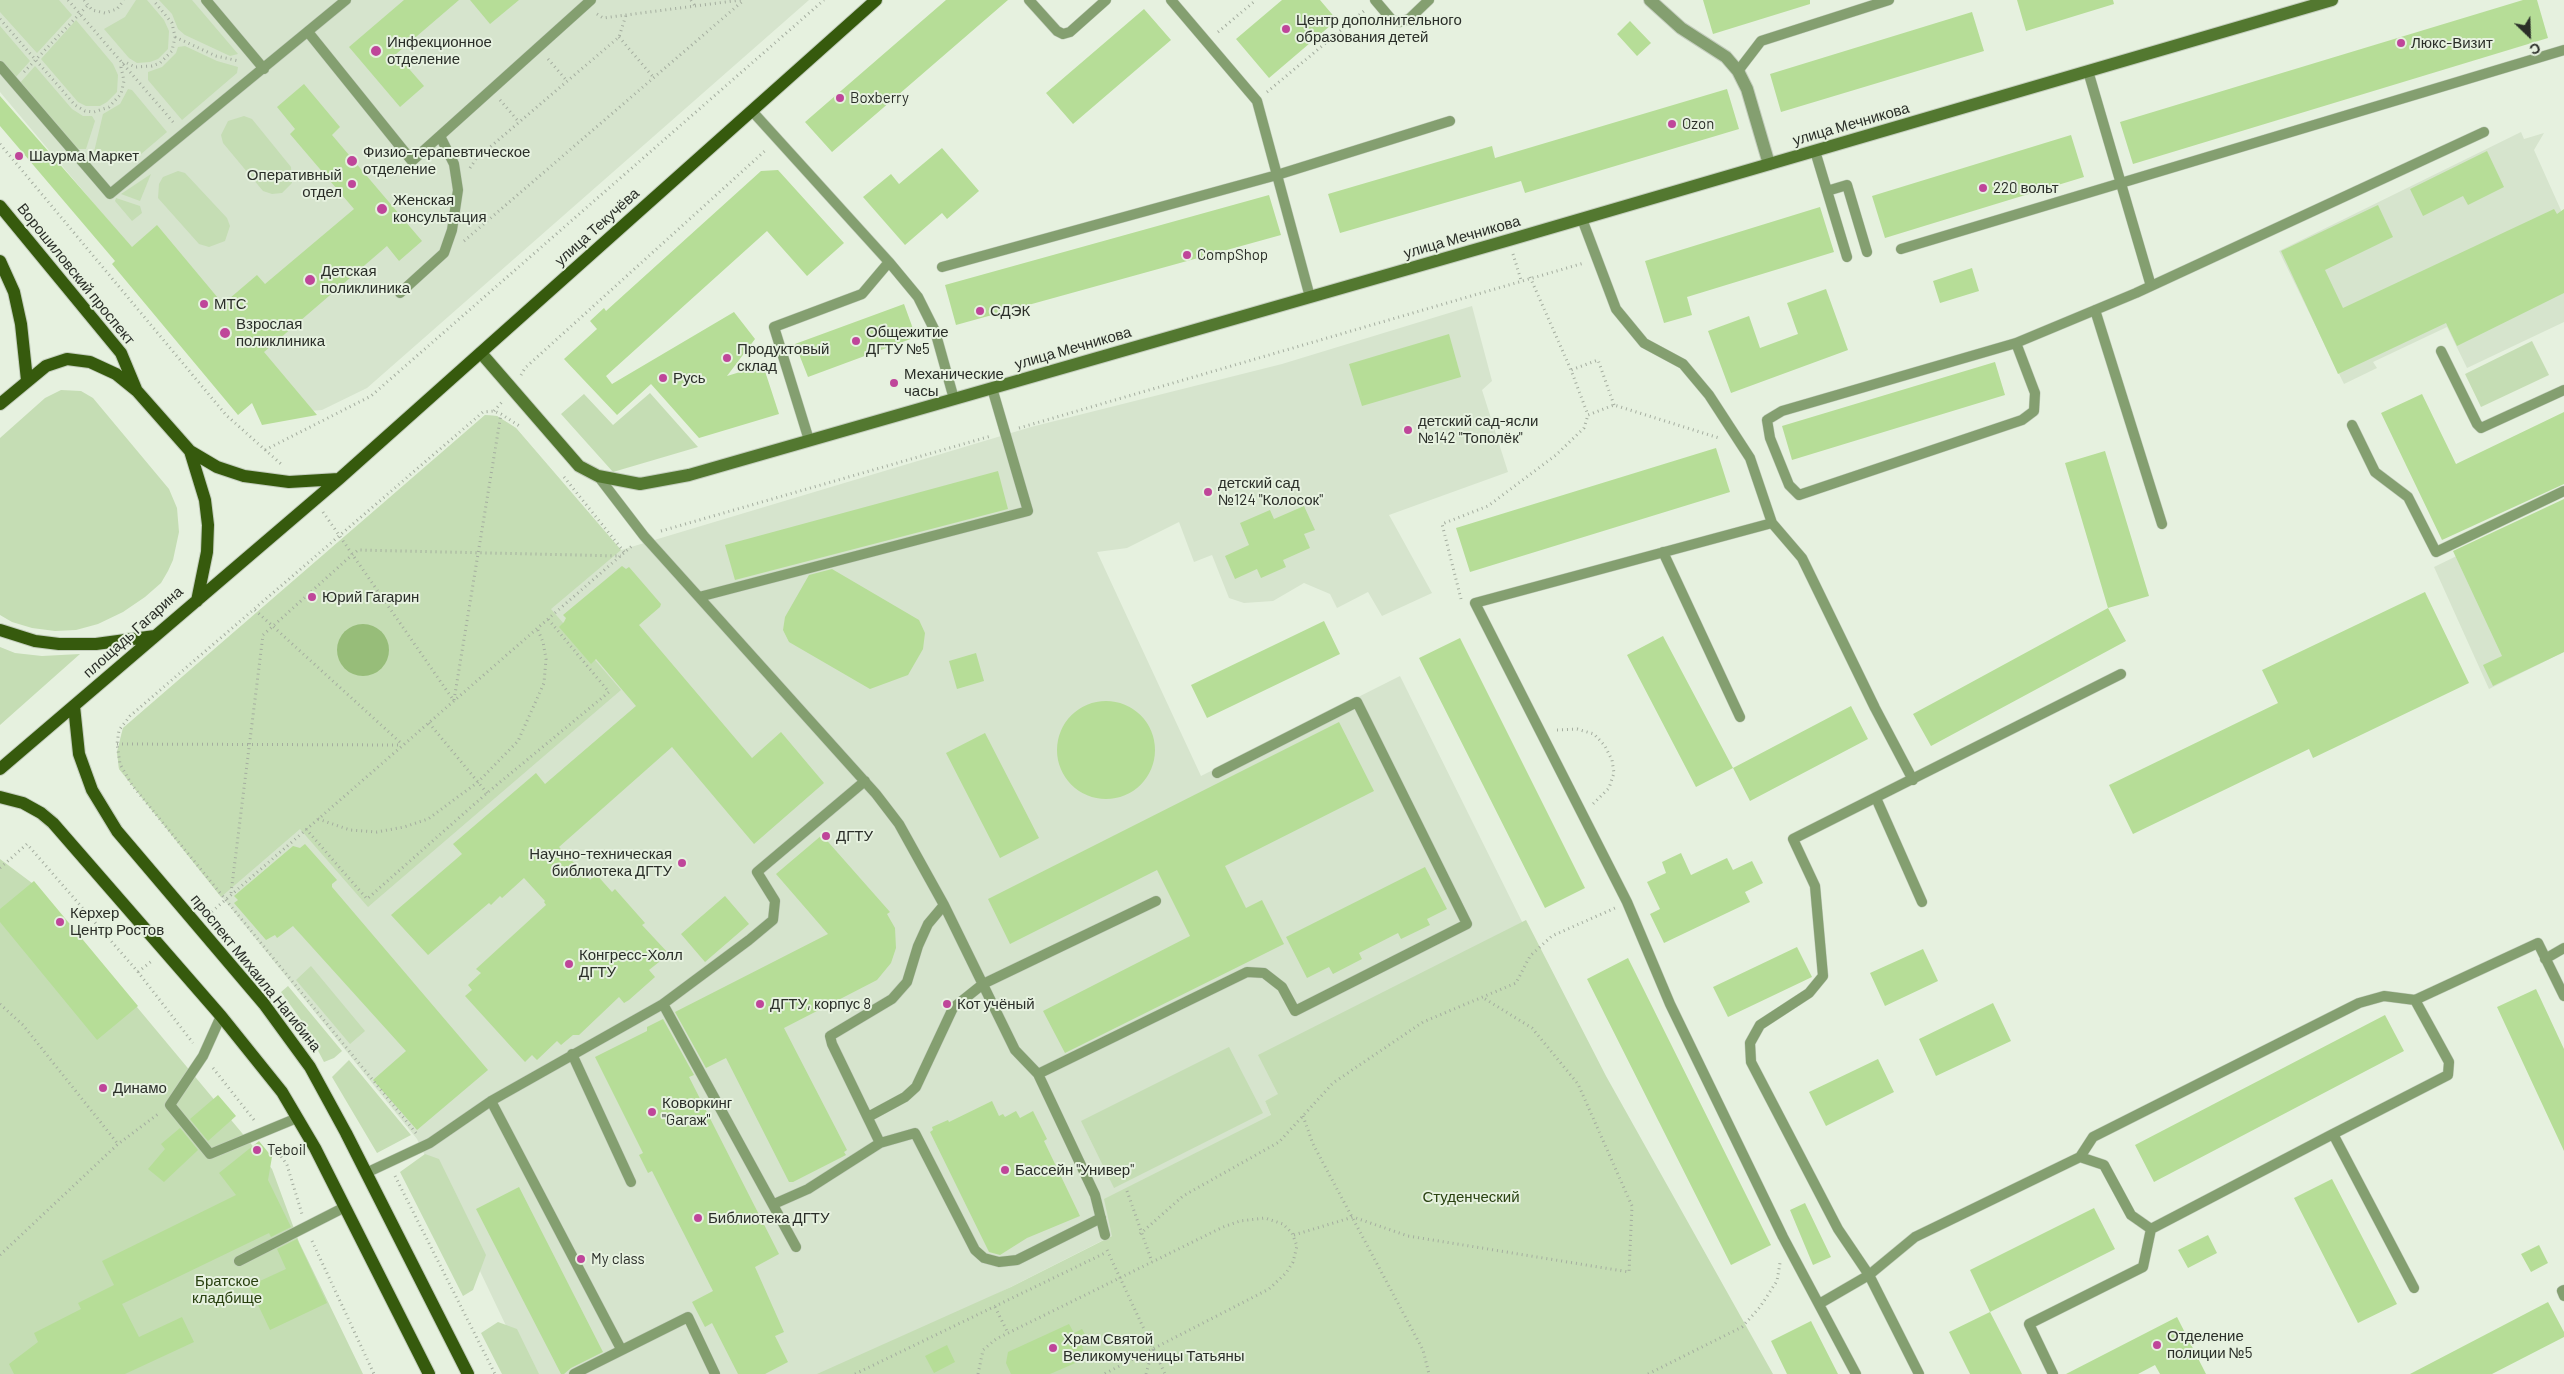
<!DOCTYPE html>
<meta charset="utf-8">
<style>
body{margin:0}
#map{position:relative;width:2564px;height:1374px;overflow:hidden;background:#e6f1df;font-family:Barlow,sans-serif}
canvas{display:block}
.north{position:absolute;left:2504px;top:10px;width:50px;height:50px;-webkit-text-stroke:4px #e6f1df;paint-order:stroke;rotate:156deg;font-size:14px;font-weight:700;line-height:20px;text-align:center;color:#2a2e28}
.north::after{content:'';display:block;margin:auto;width:18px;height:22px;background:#2a2e28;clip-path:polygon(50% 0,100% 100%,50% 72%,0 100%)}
</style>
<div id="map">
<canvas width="2564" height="1374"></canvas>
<div class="north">С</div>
</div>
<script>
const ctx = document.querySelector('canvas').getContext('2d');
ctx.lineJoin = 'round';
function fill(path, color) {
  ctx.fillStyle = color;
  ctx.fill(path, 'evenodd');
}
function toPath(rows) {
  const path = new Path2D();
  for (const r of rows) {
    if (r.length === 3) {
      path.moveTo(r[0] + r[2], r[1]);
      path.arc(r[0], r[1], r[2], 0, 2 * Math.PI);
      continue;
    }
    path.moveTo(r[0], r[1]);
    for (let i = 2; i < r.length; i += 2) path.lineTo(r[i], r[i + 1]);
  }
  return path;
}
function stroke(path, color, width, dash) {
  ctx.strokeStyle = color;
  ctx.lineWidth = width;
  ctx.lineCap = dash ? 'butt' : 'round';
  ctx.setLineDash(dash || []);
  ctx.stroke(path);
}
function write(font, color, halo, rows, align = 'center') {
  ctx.font = font + ' Barlow,sans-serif';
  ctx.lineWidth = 4;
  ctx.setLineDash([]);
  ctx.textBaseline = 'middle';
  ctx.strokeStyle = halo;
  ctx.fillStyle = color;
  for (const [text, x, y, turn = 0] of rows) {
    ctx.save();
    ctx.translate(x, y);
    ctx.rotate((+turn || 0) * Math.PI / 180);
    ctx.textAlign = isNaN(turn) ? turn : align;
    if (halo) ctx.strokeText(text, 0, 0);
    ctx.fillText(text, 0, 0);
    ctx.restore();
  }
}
fill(toPath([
 [0,0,809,0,367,388,322,410,295,412,264,406,0,92],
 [2521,132,2524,139,2544,133,2534,150,2564,217,2564,322,2467,368,2447,327,2373,362,2377,368,2344,384,2279,251],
 [1472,306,1492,381,1482,390,1508,472,1389,515,1432,593,1382,616,1368,592,1337,608,1330,594,1304,583,1273,601,1244,603,1229,598,1212,555,1194,562,1179,522,1127,548,1097,552,1201,776,1400,676,1543,964,1265,1101,1285,1148,839,1374,529,1374,417,1139,119,769,117,752,123,728,485,415,497,416,516,428,621,550,1031,427,1282,364],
 [2564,504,2564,652,2489,689,2434,567]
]), '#d6e4cd');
fill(toPath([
 [0,0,59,0,72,15,37,53,0,12],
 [136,0,147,0,164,20,169,31,168,49,158,59,150,62,137,63,129,58,104,29,125,17],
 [159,0,192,0,238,54,230,56,185,35,178,29,172,14],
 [76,20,113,64,118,75,117,92,107,102,100,106,86,106,78,102,41,59],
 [0,26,30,61,15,78,0,61],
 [185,46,217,61,238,67,237,73,182,120,148,80,148,72,162,67,176,53,178,47],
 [35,66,72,109,83,116,92,116,95,121,86,149,79,149,71,144,20,83],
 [128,89,132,90,167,132,134,160,94,152,103,114,120,104],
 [244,116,252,119,291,167,292,183,282,193,272,194,263,191,223,143,221,135,228,121],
 [178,171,185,173,227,218,230,226,225,241,209,247,199,244,158,198,159,184,163,177],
 [151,174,140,201,121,194],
 [116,198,140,206,142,213,132,221,115,201],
 [2532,341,2549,375,2481,407,2465,374],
 [61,390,81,391,93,398,169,489,177,508,179,532,173,560,168,571,161,583,145,597,123,612,98,624,76,630,55,631,32,628,12,622,0,615,0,438,45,398],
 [650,393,698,447,613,472,561,414,584,394,613,425],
 [485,415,497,416,516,428,621,550,551,609,621,690,368,907,300,829,221,897,119,769,117,752,123,728],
 [0,647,15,653,42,656,80,654,0,725],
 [0,859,36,886,272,1169,299,1242,363,1374,0,1374],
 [1526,920,1606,1076,1773,1374,817,1374,1011,1287,1112,1236,1104,1199,1271,1115,1265,1101,1278,1094,1258,1055],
 [311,966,365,1031,350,1044,296,980],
 [288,986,342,1051,334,1058,324,1062,304,1024,281,992],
 [1229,1047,1263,1113,1114,1188,1081,1121],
 [349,1060,411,1135,377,1153,332,1077],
 [425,1154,439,1159,486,1255,473,1290,463,1296,400,1172],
 [498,1322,517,1329,539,1374,502,1374,481,1333]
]), '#c5ddb4');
fill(toPath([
 [363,650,26]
]), '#97bd79');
fill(toPath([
 [404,0,459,0,396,54,424,86,400,107,349,47],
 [470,0,519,0,490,24],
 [946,0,1008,0,832,152,805,122],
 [1282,0,1320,0,1337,20,1269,78,1236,39],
 [1703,0,1810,0,1810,4,1713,34],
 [2017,0,2113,0,2114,4,2026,31],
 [2523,0,2537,0,2548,38,2133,164,2120,122],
 [1144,9,1171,40,1073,124,1046,93],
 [1972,12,1984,51,1781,112,1770,74],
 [1630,21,1651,43,1637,56,1617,34],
 [304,84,340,127,332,135,422,241,399,261,387,246,264,352,317,415,262,425,252,403,238,415,112,264,115,261,0,126,0,96,132,247,157,225,223,304,257,275,265,284,354,209,290,134,295,129,277,107],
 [1727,89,1739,129,1525,193,1521,181,1340,233,1328,194,1492,146,1495,158],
 [2071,135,2084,177,1885,238,1872,196],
 [942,148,979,191,947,219,942,213,905,245,863,197,891,174,899,184],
 [2487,151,2504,187,2468,205,2463,196,2423,216,2410,189],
 [778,170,844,243,807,276,767,231,606,376,612,384,734,312,755,339,727,376,763,365,779,414,699,438,651,384,617,415,564,359,597,329,590,321,604,308,606,311,761,171],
 [1269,195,1281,235,956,325,945,285],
 [2378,205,2393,237,2325,270,2343,308,2554,209,2557,214,2564,209,2564,293,2457,346,2446,323,2338,374,2281,251],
 [1820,207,1834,252,1687,297,1692,315,1664,323,1645,261],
 [1972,268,1979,291,1940,303,1933,281],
 [1826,289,1848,350,1731,393,1708,331,1749,316,1760,348,1798,334,1787,303],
 [904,304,916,337,808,377,795,344],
 [1449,334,1461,377,1362,406,1349,364],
 [1995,362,2005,395,1792,460,1782,426],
 [2422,394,2456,464,2564,412,2564,484,2442,540,2381,413],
 [1716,448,1730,492,1470,572,1456,528],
 [2105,451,2149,596,2108,608,2065,463],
 [998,471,1008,509,735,580,725,545],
 [2564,499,2564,652,2493,686,2483,665,2502,656,2453,551],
 [1304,506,1315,530,1304,534,1310,548,1283,560,1286,567,1261,578,1257,569,1235,579,1225,556,1249,545,1240,523,1270,510,1274,519],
 [622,566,626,569,629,567,661,604,660,607,639,625,752,758,781,732,824,783,754,844,672,747,559,847,590,880,596,874,612,892,615,889,645,923,642,925,669,954,649,970,655,977,629,1000,624,1003,619,997,579,1035,573,1035,561,1045,557,1041,537,1060,532,1055,525,1062,465,996,472,990,468,985,481,973,476,969,546,905,544,902,545,901,524,878,502,898,500,896,491,905,489,903,428,955,391,915,462,854,453,844,536,773,545,784,636,706,596,659,591,664,559,627,564,622,566,618,563,615],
 [832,569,919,620,925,633,923,649,908,675,870,689,789,642,783,630,785,617,809,575],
 [2425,592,2469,683,2313,758,2309,749,2133,834,2109,785,2278,703,2262,670],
 [2108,608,2126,641,1931,746,1913,714],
 [1324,621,1340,654,1207,718,1191,685],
 [1663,636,1733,768,1696,787,1627,655],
 [1460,638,1585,888,1545,908,1419,658],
 [976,653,984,681,957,689,949,661],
 [1106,750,49],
 [1851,706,1868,739,1750,801,1733,768],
 [1339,722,1374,791,1225,866,1246,908,1262,900,1284,944,1065,1053,1043,1011,1190,936,1157,870,1010,944,988,899],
 [985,733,1039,838,1000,858,946,753],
 [822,835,890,912,887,914,895,928,896,948,891,963,877,980,784,1028,847,1150,844,1152,846,1155,793,1182,789,1182,726,1058,706,1068,675,1012,828,934,776,874],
 [305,844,337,880,332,884,332,887,488,1070,417,1130,373,1080,406,1051,293,926,277,938,275,935,266,940,234,903,238,900,234,896,293,846,300,848],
 [1681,853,1691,875,1727,858,1733,870,1752,861,1763,883,1745,892,1750,902,1664,943,1650,914,1660,909,1647,882,1666,873,1662,862],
 [1425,867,1447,909,1427,919,1430,925,1401,939,1398,933,1359,953,1362,959,1333,974,1329,967,1307,978,1286,937],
 [34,881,138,1006,97,1040,0,922,0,909],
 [725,896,749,924,705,962,681,934],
 [1797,947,1812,977,1728,1017,1713,987],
 [1923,949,1938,981,1885,1006,1870,973],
 [1628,958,1771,1245,1731,1265,1587,979],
 [2536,989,2564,1049,2564,1151,2497,1007],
 [1993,1003,2011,1041,1936,1076,1919,1039],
 [2385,1015,2404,1051,2154,1182,2135,1145],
 [663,1019,694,1075,689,1077,779,1254,755,1267,784,1332,775,1336,788,1362,765,1374,738,1374,712,1323,705,1327,692,1302,713,1291,652,1171,648,1173,639,1155,643,1153,595,1057,647,1031,647,1027],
 [1878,1059,1894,1092,1826,1126,1809,1092],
 [218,1095,236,1116,208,1141,190,1119],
 [992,1101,999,1116,1003,1114,1005,1117,1016,1111,1020,1118,1033,1111,1047,1139,1044,1141,1080,1216,1027,1238,1000,1255,989,1252,930,1132,933,1130,932,1127,948,1120,949,1122],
 [180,1128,198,1150,164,1182,148,1169,165,1149,161,1144],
 [259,1141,272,1157,268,1180,291,1227,271,1237,269,1233,122,1304,139,1337,182,1317,194,1342,125,1374,14,1374,9,1364,38,1342,34,1333,81,1309,78,1303,114,1285,102,1261,236,1195,219,1173],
 [2332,1179,2397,1304,2358,1323,2294,1198],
 [519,1187,603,1352,571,1368,564,1374,561,1374,476,1209],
 [1805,1203,1831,1257,1813,1265,1790,1210],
 [2094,1208,2115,1249,1990,1312,1970,1270],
 [2208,1235,2217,1253,2188,1268,2178,1250],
 [297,1239,327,1303,270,1330,249,1286,286,1269,277,1249],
 [2539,1245,2548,1263,2531,1272,2521,1254],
 [2548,1302,2564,1332,2564,1337,2492,1374,2410,1374],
 [1990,1312,2022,1374,1970,1374,1949,1332],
 [2177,1317,2206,1374,2160,1374,2155,1365,2138,1374,2066,1374],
 [1811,1321,1838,1374,1787,1374,1771,1341],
 [1069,1324,1074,1333,1082,1329,1090,1343,1082,1347,1087,1358,1050,1374,1011,1374,1006,1363,1008,1352],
 [947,1345,955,1362,934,1373,925,1356]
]), '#b6dd97');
const service = toPath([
 [206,0,264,69],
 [1029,0,1057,31,1063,34,1070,32,1106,0],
 [1171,0,1257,101,1310,297],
 [1375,0,1392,20,1400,22,1409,19,1429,0],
 [308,32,412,161,591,0],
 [0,66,110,194,346,0],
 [1738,71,1761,41,1889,0],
 [2088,71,2151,286],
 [752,111,889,262,862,294,774,327,809,440],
 [1815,151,1847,257],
 [1827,191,1847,185,1867,252],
 [1582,219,1616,309,1644,343,1683,364,1709,395,1750,458,1772,523,1802,558,1875,708,1913,780],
 [1901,249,2564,50],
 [889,262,918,297,935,331,954,399],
 [942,267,1277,175,1450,121],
 [400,293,444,253,452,230,458,190,454,164,440,136],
 [2095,310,2162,524],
 [2016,343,2035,393,2034,411,2022,420,1799,495,1789,485,1770,438,1767,420,1782,411,2016,343,2136,293,2484,132],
 [2441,351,2477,424,2481,428,2564,390],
 [2352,425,2375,472,2408,497,2436,552,2564,491],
 [598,476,644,536,876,794,899,824,944,905,1015,1050,1038,1074,1095,1195,1105,1235],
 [1772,523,1475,603,1627,902,1670,1004,1783,1237,1856,1374],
 [1663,552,1740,717],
 [699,597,1028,511,992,388],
 [1876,798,1922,902],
 [2545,959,2564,948],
 [663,1004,796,1247],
 [221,1016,203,1056,170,1105,210,1154,297,1118],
 [572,1054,631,1182],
 [1038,1074,1247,972,1264,973,1282,987,1295,1011,1467,924,1357,702,1217,773],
 [491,1101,621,1349],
 [868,1117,905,1097,916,1087,953,1008,983,984,1156,901],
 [2333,1134,2448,1075,2449,1062,2415,1000],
 [880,1143,915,1133,975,1250,984,1258,999,1262,1017,1260,1101,1218],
 [2080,1157,2104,1165,2131,1215,2151,1229],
 [366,1173,430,1143,491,1101,663,1004,749,940,773,920,775,901,757,872,865,781],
 [774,1204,808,1189,880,1143,832,1044,830,1036,892,999,907,982,918,946,928,924,944,905],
 [2151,1229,2333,1134,2414,1288],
 [239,1261,345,1207],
 [2564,1290,2562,1291,2564,1296],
 [1819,1304,1869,1275,1838,1229,1751,1062,1750,1043,1760,1025,1809,993,1823,976,1815,886,1793,839,2121,674],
 [574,1374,688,1317,715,1374],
 [1919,1374,1869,1275,1915,1237,2080,1157,2093,1137,2359,1003,2384,996,2415,1000,2538,943,2564,996],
 [2053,1374,2029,1324,2143,1267,2151,1229]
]);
const tertiary = toPath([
 [1650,0,1681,28,1726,57,1738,71,1747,89,1769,164]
]);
const secondary = toPath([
 [481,353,579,466,598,476,640,484,689,475,1509,240,2332,0]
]);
const primary = toPath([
 [0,206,121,353,136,389],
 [0,261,14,292,21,324,27,380],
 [0,404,46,366,67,359,90,362,116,374,137,391,190,451,217,467,244,476,289,482,339,479],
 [190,451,205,500,208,525,207,552,197,601],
 [0,630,35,641,59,644,96,644,155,636],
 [74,706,79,754,92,790,117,831,264,1004,310,1067,346,1133,468,1374],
 [0,769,339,479,876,0],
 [0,797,23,803,41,813,53,823,221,1016,282,1092,315,1148,429,1374]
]);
stroke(service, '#c4cebe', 11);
stroke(tertiary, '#c4cebe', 14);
stroke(secondary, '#c4cebe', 14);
stroke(primary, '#c4cebe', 14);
stroke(toPath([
 [68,0,174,123],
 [84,0,92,10,105,13,117,9,124,0],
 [691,0,695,6],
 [597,14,603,18,741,0],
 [0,19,75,105,85,111,94,112,109,107,121,94,124,81,121,67,122,64,125,62,135,67,152,66,160,63,172,51,175,37,172,23,153,0],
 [1218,32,1256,0],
 [175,37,216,56,239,61],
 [619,37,654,78],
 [548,59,567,81],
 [24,72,87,6],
 [1267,92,1364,11],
 [500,100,519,122],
 [0,144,226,415,281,464],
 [470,168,476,159,619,37,626,15],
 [464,241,744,0],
 [1513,254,1521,280],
 [1530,277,1571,370],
 [521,375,525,368,767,149],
 [1614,405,1598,360,1571,370,1588,415,1614,405,1719,438],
 [494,411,502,402],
 [1019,428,1584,263],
 [265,450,371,396,824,0],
 [564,477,625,553],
 [323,512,454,701],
 [661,531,991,436],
 [1461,599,1442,524,1488,506,1556,455,1584,428,1588,415],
 [255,610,402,744],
 [454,700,501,414],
 [429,723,487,793],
 [1557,730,1577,729,1594,734,1605,746,1612,760,1614,773,1609,788,1593,804],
 [117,744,402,745],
 [318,819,350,830,377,832,404,827,428,819,478,782,518,741,544,683,546,659,543,642,537,628],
 [306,829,367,899,487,793,609,692,548,619],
 [0,868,27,844,138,972,193,1043],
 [231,893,263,635,353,554,358,550,621,556],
 [208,915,633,545],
 [138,972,153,960],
 [0,1004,23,1025,118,1144],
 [213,1068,254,1120],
 [1303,1116,1313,1144,1423,1350,1429,1374],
 [416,1133,132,785,120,764,117,744,119,730,130,716,483,412,494,411,501,414,521,427],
 [273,1144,287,1165,302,1214],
 [395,1176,495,1374],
 [1127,1191,1152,1262],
 [1140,1234,1183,1196,1279,1142,1333,1083,1423,1022,1516,983,1530,956,1552,936,1615,908],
 [1294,1235,1353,1217,1408,1236,1629,1272,1632,1206,1578,1084,1532,1028,1482,997],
 [312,1241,374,1374],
 [1107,1250,1165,1374],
 [0,1255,118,1144,158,1114],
 [995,1307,1008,1333],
 [855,1374,1107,1252],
 [978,1374,983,1350,996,1339,1223,1227,1240,1221,1265,1218,1283,1224,1292,1233,1297,1246,1293,1262,1286,1273,1269,1289,1104,1374],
 [1146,1374,1153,1349],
 [1648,1374,1742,1327,1760,1307,1777,1281,1780,1263]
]), '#a4ad9f', 3, [1, 4]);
stroke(service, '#849f70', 10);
stroke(tertiary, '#849f70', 12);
stroke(secondary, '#537830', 12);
stroke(primary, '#365a0d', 12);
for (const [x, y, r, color] of [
 [1286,29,5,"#bf469a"],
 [2401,43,5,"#bf469a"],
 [376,51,6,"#bf469a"],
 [840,98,5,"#bf469a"],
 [1672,124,5,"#bf469a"],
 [19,156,5,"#bf469a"],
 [352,161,6,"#bf469a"],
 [352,184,5,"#bf469a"],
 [1983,188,5,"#bf469a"],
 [382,209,6,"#bf469a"],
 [1187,255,5,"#bf469a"],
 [310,280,6,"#bf469a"],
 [204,304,5,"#bf469a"],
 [980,311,5,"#bf469a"],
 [225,333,6,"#bf469a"],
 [856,341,5,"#bf469a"],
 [727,358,5,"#bf469a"],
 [663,378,5,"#bf469a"],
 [894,383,5,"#bf469a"],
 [1408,430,5,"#bf469a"],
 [1208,492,5,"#bf469a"],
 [312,597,5,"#bf469a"],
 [826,836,5,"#bf469a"],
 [682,863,5,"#bf469a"],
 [60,922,5,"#bf469a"],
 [569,964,5,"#bf469a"],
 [760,1004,5,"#bf469a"],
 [947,1004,5,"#bf469a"],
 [103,1088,5,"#bf469a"],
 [652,1112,5,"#bf469a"],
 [257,1150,5,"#bf469a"],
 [1005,1170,5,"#bf469a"],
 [698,1218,5,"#bf469a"],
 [581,1259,5,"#bf469a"],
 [2157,1345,5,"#bf469a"],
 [1053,1348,5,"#bf469a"]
]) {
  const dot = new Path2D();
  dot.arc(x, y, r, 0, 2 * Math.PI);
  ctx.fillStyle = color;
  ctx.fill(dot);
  stroke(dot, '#e6f1df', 2);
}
write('15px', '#2a2e28', '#e6f1df', [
 ["Центр дополнительного",1296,20],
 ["образования детей",1296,37],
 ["Инфекционное",387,42],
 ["отделение",387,59],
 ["Люкс-Визит",2411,43],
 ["Boxberry",850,98],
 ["Ozon",1682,124],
 ["Физио-терапевтическое",363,152],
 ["отделение",363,169],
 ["Шаурма Маркет",29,156],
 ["Оперативный",342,175,"right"],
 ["отдел",342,192,"right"],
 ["220 вольт",1993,188],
 ["Женская",393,200],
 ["консультация",393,217],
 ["CompShop",1197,255],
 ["Детская",321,271],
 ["поликлиника",321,288],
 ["МТС",214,304],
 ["СДЭК",990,311],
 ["Взрослая",236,324],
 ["поликлиника",236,341],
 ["Общежитие",866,332],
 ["ДГТУ №5",866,349],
 ["Продуктовый",737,349],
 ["склад",737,366],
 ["Механические",904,374],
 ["часы",904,391],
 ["Русь",673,378],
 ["детский сад-ясли",1418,421],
 ["№142 \"Тополёк\"",1418,438],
 ["детский сад",1218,483],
 ["№124 \"Колосок\"",1218,500],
 ["Юрий Гагарин",322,597],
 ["ДГТУ",836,836],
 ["Научно-техническая",672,854,"right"],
 ["библиотека ДГТУ",672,871,"right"],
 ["Керхер",70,913],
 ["Центр Ростов",70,930],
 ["Конгресс-Холл",579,955],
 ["ДГТУ",579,972],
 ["ДГТУ, корпус 8",770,1004],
 ["Кот учёный",957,1004],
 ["Динамо",113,1088],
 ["Коворкинг",662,1103],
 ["\"Gаraж\"",662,1120],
 ["Teboil",267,1150],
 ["Бассейн \"Универ\"",1015,1170],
 ["Библиотека ДГТУ",708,1218],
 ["My class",591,1259],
 ["Отделение",2167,1336],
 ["полиции №5",2167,1353],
 ["Храм Святой",1063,1339],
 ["Великомученицы Татьяны",1063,1356]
], 'left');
write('15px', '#2a2e28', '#e6f1df', [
 ["улица Мечникова",1851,124,-16],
 ["улица Текучёва",597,227,-42],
 ["улица Мечникова",1462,237,-16],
 ["Ворошиловский проспект",76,274,51],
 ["улица Мечникова",1073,348,-16],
 ["площадь Гагарина",133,632,-42],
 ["проспект Михаила Нагибина",256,973,51]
]);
write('15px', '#28400f', '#e6f1df', [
 ["Студенческий",1471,1197],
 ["Братское",227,1281],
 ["кладбище",227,1298]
]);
</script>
